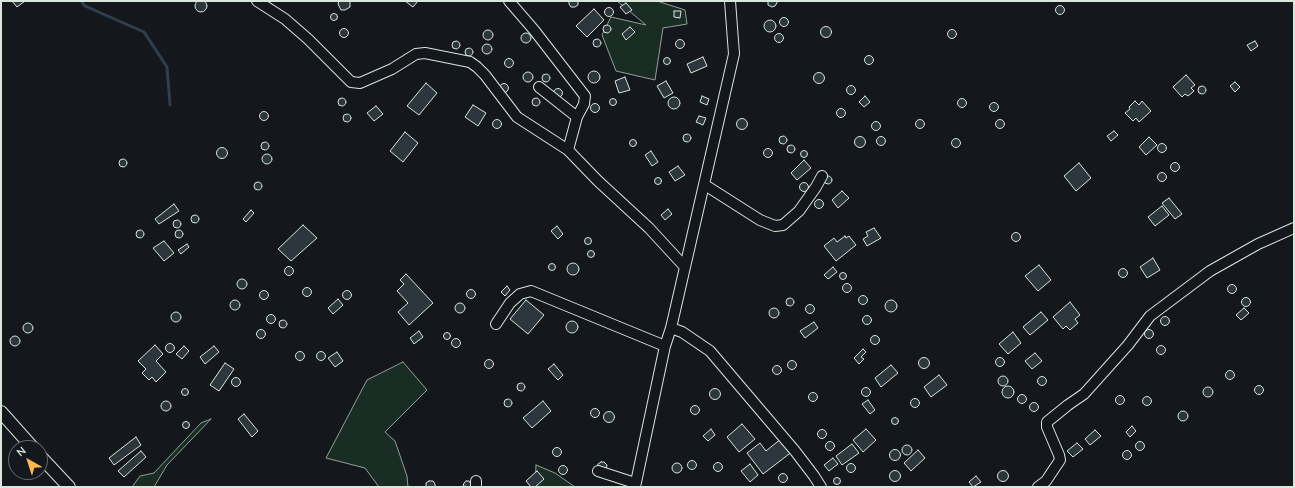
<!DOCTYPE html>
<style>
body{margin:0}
#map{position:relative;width:1295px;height:488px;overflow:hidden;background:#14181c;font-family:Quicksand,sans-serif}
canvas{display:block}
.frame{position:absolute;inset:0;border:2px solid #d8e6dc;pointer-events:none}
.north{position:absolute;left:8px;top:440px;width:40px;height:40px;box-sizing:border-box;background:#14181c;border:1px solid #626a69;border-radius:50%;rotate:321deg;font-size:11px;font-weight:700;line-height:16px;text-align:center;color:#d8e6dc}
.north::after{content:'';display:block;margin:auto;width:14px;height:18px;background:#ffb74d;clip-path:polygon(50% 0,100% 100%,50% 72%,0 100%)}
</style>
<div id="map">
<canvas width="1295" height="488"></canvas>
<div class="frame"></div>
<div class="north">N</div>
</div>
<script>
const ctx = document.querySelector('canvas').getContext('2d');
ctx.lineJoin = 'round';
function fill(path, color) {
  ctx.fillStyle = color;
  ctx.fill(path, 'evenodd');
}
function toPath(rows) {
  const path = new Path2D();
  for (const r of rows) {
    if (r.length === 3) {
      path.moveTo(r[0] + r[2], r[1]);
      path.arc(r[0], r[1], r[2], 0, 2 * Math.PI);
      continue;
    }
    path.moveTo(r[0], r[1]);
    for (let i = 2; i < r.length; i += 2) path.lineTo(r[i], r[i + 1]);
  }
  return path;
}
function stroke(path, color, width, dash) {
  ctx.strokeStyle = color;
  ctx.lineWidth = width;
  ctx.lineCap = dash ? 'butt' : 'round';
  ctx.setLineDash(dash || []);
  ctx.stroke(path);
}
const green = toPath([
 [617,1,657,1,685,10,687,24,663,28,655,80,616,71,602,35,611,17,646,25,617,1],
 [403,362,427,390,385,432,395,441,407,476,408,487,379,487,365,468,326,458,367,380,403,362],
 [211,419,167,465,154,487,132,487,140,476,154,473,201,423,211,419],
 [536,465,555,473,575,487,536,487,535,486,536,465]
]);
fill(green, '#1a2d24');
stroke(green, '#939e99', 1);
stroke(toPath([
 [81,1,85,6,144,32,167,67,170,105]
]), '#2f3f4d', 3);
const building = toPath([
 [201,6,6],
 [12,1,25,1,17,7,12,1],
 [339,1,350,1,350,7,345,10,341,10,338,4,339,1],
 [405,1,418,1,413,7,405,1],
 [569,1,578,1,578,5,575,7,571,7,569,4,569,1],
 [768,1,777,1,777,3,775,6,772,7,768,5,768,1],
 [626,3,632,10,626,14,620,7,626,3],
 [1060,10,4.5],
 [609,12,4.5],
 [594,9,604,20,587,37,576,26,594,9],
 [674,11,681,11,680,18,674,17,674,11],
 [334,17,3.5],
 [784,22,4.5],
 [770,26,6],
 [607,29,4],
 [826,32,5.5],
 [630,27,635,32,626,40,622,34,630,27],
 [344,33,4.5],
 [952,34,4.5],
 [488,35,5],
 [526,38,5],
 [779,38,4.5],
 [597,43,4],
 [680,44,4.5],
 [456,45,4],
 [1255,41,1258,46,1251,51,1247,45,1255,41],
 [487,49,5],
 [469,52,4],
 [869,60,4.5],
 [703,57,707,66,691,73,687,64,703,57],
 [667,61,3.5],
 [509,63,4.5],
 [594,77,6],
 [528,77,5],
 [819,78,5.5],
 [546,78,4],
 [1186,75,1195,85,1191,88,1194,91,1188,96,1185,94,1182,97,1173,87,1186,75],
 [625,77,630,90,619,93,615,81,625,77],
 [666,81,673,93,664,98,657,86,666,81],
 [1235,82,1240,87,1235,92,1230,86,1235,82],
 [426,83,437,93,419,115,407,106,426,83],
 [504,88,4.5],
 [851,90,4.5],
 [1202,90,4],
 [558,93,4.5],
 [702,96,709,99,707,105,700,102,702,96],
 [865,96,870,102,864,107,859,102,865,96],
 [674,103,6],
 [342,102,4],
 [536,102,4],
 [613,102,3.5],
 [962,103,4.5],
 [1135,101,1139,105,1142,101,1151,111,1139,122,1136,118,1133,121,1125,113,1130,109,1129,107,1135,101],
 [994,107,4.5],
 [595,108,4.5],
 [473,105,486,113,478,126,465,117,473,105],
 [376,106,383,114,374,121,367,113,376,106],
 [841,113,4.5],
 [264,116,4.5],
 [347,118,4],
 [699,116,706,118,703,125,696,122,699,116],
 [742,124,5.5],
 [920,124,4.5],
 [1000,124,4.5],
 [497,124,4.5],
 [876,126,4.5],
 [1114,131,1118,135,1111,141,1107,136,1114,131],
 [405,132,418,143,403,162,390,151,405,132],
 [687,138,4],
 [783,140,4],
 [881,141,4.5],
 [860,142,5.5],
 [1149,137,1157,145,1146,155,1139,147,1149,137],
 [956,143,4.5],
 [633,143,3.5],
 [265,146,4],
 [1162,148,4.5],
 [791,149,4],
 [222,153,5.5],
 [768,153,4.5],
 [804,154,3.5],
 [651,151,658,162,652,166,645,155,651,151],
 [267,159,5],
 [123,163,4],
 [804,160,811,168,797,180,791,173,804,160],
 [1175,167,4.5],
 [1079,163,1091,178,1076,191,1064,176,1079,163],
 [678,166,685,175,675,181,669,172,678,166],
 [1162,177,4.5],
 [828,180,4],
 [658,181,3.5],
 [258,186,4],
 [804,187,4.5],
 [842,191,849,198,838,208,832,200,842,191],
 [1169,198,1182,214,1175,219,1162,203,1169,198],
 [819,204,4.5],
 [174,204,179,211,159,224,155,219,174,204],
 [1162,206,1169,215,1155,226,1148,217,1162,206],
 [668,209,672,214,665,220,661,215,668,209],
 [251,210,254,213,246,222,243,219,251,210],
 [195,219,4],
 [177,224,4],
 [303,225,317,238,291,261,278,249,303,225],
 [557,226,563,234,558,239,551,231,557,226],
 [874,228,881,238,867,246,863,239,868,236,866,232,874,228],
 [179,234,4],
 [140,234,4],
 [1016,237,4.5],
 [845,236,846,238,849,236,856,245,836,261,824,246,834,238,837,242,845,236],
 [588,241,3.5],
 [164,241,174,253,164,261,153,248,164,241],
 [187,244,189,247,181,254,178,250,187,244],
 [591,254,3.5],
 [1153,258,1160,270,1147,278,1140,267,1153,258],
 [573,269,6],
 [552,267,3.5],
 [1039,265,1051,280,1038,291,1025,276,1039,265],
 [289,271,4.5],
 [833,267,837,272,828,279,824,275,833,267],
 [1123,273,4.5],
 [843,276,3.5],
 [406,274,433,303,409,325,398,312,408,303,397,291,404,284,400,280,406,274],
 [242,284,5],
 [847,288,4.5],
 [1232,289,4.5],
 [507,286,510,290,505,296,501,292,507,286],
 [307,292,4.5],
 [471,294,4.5],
 [264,295,4.5],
 [347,295,4.5],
 [863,300,4.5],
 [1246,302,4.5],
 [790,302,4],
 [338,299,343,305,333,314,328,308,338,299],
 [891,306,6],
 [526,300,544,315,528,334,510,319,526,300],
 [235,305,5],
 [1070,302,1080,315,1075,319,1078,323,1070,330,1066,326,1063,329,1053,317,1070,302],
 [460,308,5],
 [810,309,4.5],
 [1244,308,1249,313,1241,320,1236,315,1244,308],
 [774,313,5],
 [1041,312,1048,320,1030,335,1023,327,1041,312],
 [176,317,5],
 [271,319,4.5],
 [867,320,4.5],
 [1165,321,4.5],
 [283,324,4],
 [572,327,6],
 [814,322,818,328,805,338,800,331,814,322],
 [28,328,5],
 [1149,334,4.5],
 [261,334,4.5],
 [419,331,423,337,414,344,410,338,419,331],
 [1013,332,1021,343,1008,354,999,344,1013,332],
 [447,336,3.5],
 [875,340,4.5],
 [15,341,5],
 [456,343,4.5],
 [170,348,4.5],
 [155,345,163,354,156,361,166,372,156,382,152,377,149,380,142,373,146,369,138,361,155,345],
 [1161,350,4.5],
 [184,346,189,351,182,359,176,354,184,346],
 [214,346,219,352,205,364,200,357,214,346],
 [863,349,866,352,861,357,864,359,859,364,854,358,863,349],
 [321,356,4.5],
 [300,356,4.5],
 [337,352,343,361,335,367,328,358,337,352],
 [1035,353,1042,361,1032,369,1025,361,1035,353],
 [1000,362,4.5],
 [924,363,5.5],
 [489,364,4.5],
 [792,365,4.5],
 [225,363,234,369,219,391,210,385,225,363],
 [554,364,563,375,558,380,548,369,554,364],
 [891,365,898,373,881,387,875,378,891,365],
 [777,370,4.5],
 [1230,375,4.5],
 [939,375,947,385,931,397,924,387,939,375],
 [1003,381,5],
 [1042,381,4.5],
 [236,382,4.5],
 [521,387,4],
 [1259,390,4.5],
 [1008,392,6],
 [1208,392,5],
 [866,392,4.5],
 [715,394,5.5],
 [185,392,3.5],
 [813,397,4.5],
 [1022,399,4.5],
 [1120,400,4.5],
 [1147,401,4.5],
 [915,403,4.5],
 [508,403,4],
 [868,400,875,410,870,414,862,404,868,400],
 [543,401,551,411,532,428,523,418,543,401],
 [166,406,5],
 [1034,407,4.5],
 [695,410,4.5],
 [595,413,4.5],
 [1183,416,5],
 [609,417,5.5],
 [244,414,258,431,252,437,238,419,244,414],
 [895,421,3.5],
 [186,425,3.5],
 [742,424,755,439,739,452,727,437,742,424],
 [1132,426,1136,431,1130,437,1126,432,1132,426],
 [711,429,715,435,708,441,703,436,711,429],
 [866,429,876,440,863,452,853,440,866,429],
 [822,434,4.5],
 [1095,430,1101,436,1090,445,1085,439,1095,430],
 [136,437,141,445,114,465,109,458,136,437],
 [782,438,793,451,763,474,747,453,760,443,766,451,782,438],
 [830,446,4.5],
 [1140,446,4.5],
 [1077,443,1083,449,1073,457,1067,451,1077,443],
 [852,444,859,453,842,465,836,456,852,444],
 [907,450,5],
 [557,452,4.5],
 [895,455,5.5],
 [918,450,925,458,911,471,904,463,918,450],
 [1127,455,4.5],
 [141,451,146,457,124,477,118,471,141,451],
 [833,458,838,464,829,471,824,465,833,458],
 [692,465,4.5],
 [601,462,604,462,607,465,606,469,597,468,598,464,601,462],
 [718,467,4.5],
 [677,468,5],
 [851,468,4.5],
 [750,464,758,475,750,482,741,471,750,464],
 [563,470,4.5],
 [1003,476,5.5],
 [895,476,5.5],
 [537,471,544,479,535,487,531,487,526,481,537,471],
 [783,478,4.5],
 [976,476,981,482,973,487,969,482,976,476],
 [837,481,3.5],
 [429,481,433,481,435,484,435,487,426,487,426,483,429,481],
 [466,481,469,481,471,484,471,487,463,486,464,483,466,481]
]);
fill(building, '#2c363c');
stroke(building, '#d8e6dc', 1);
const minor = toPath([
 [257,1,285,19,308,39,351,82,360,83,392,69,416,54,425,53,470,62,477,67,485,75,517,117,568,150,598,181,649,228,684,266],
 [509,1,534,30,585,96,584,104,577,117,568,150],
 [539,87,577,117],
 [705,185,760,220,775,226,783,225,799,211,816,187,822,176],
 [496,324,510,303,520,294,531,291,665,346],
 [671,328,682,332,710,351,795,451,814,476,821,487],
 [598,471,635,483],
 [476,481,476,487],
 [635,487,665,346,671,328,734,54,730,1],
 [1038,487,1046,481,1060,460,1059,455,1047,427,1047,422,1068,405,1084,394,1128,345,1150,316,1210,271,1258,244,1294,228]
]);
const tertiary = toPath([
 [1,412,33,448],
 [40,456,69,487]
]);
stroke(minor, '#d8e6dc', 12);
stroke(tertiary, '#d8e6dc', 14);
stroke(minor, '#14181c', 10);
stroke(tertiary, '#14181c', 12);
</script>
